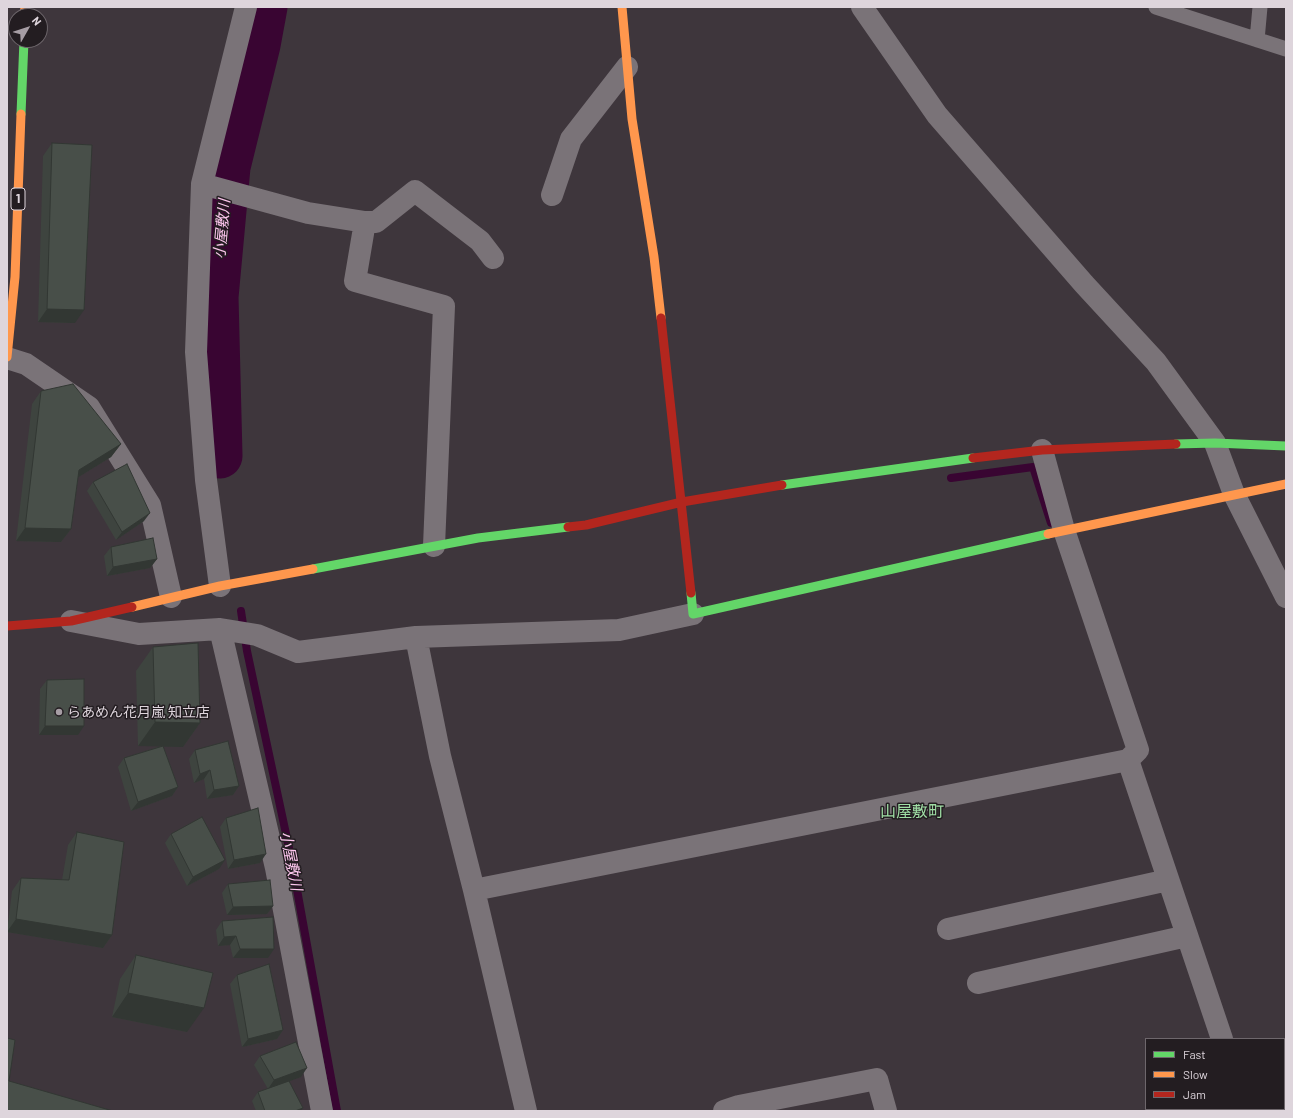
<!DOCTYPE html>
<meta charset="utf-8">
<style>
body{margin:0}
#map{position:relative;width:1293px;height:1118px;overflow:hidden;background:#3e363c;font-family:Barlow,sans-serif}
canvas{display:block}
.frame{position:absolute;inset:0;border:8px solid #ded5dc;pointer-events:none}
.legend{position:absolute;left:1145px;top:1038px;width:140px;height:72px;box-sizing:border-box;background:#231d21;border:1px solid #6e676c;margin:0;padding:5px 7px;list-style:none;font-size:12px;color:#ded5dc}
.legend li{display:flex;align-items:center;gap:8px;height:20px}
.legend b{width:20px;border:1px solid #6e676c}
.north{position:absolute;left:8px;top:8px;width:40px;height:40px;box-sizing:border-box;background:#231d21;border:1px solid #6e676c;border-radius:50%;rotate:51deg;font-size:11px;font-weight:700;line-height:16px;text-align:center;color:#ded5dc}
.north::after{content:'';display:block;margin:auto;width:14px;height:18px;background:#a69da4;clip-path:polygon(50% 0,100% 100%,50% 72%,0 100%)}
</style>
<div id="map">
<canvas width="1293" height="1118"></canvas>
<div class="frame"></div>
<ul class="legend">
<li><b style="height:5px;background:#63d668"></b>Fast</li>
<li><b style="height:5px;background:#ff974d"></b>Slow</li>
<li><b style="height:5px;background:#b3261e"></b>Jam</li>
</ul>
<div class="north">N</div>
</div>
<script>
const ctx = document.querySelector('canvas').getContext('2d');
ctx.lineJoin = 'round';
function toPath(rows) {
  const path = new Path2D();
  for (const r of rows) {
    path.moveTo(r[0], r[1]);
    for (let i = 2; i < r.length; i += 2) path.lineTo(r[i], r[i + 1]);
  }
  return path;
}
function stroke(path, color, width, dash) {
  ctx.strokeStyle = color;
  ctx.lineWidth = width;
  ctx.lineCap = dash ? 'butt' : 'round';
  ctx.setLineDash(dash || []);
  ctx.stroke(path);
}
function fill(path, color) {
  ctx.fillStyle = color;
  ctx.fill(path, 'evenodd');
}
function write(font, color, halo, rows, align = 'center') {
  ctx.font = font + ' Barlow,"Noto Sans JP",sans-serif';
  ctx.lineWidth = 3;
  ctx.setLineDash([]);
  ctx.textBaseline = 'middle';
  ctx.strokeStyle = halo;
  ctx.fillStyle = color;
  for (const [text, x, y, turn = 0] of rows) {
    ctx.save();
    ctx.translate(x, y);
    ctx.rotate((+turn || 0) * Math.PI / 180);
    ctx.textAlign = isNaN(turn) ? turn : align;
    if (halo) ctx.strokeText(text, 0, 0);
    ctx.fillText(text, 0, 0);
    ctx.restore();
  }
}
stroke(toPath([
 [951,478,1033,467,1051,523],
 [241,611,247,651,292,862,337,1111]
]), '#390532', 8);
stroke(toPath([
 [220,456,216,297,228,167,258,45,265,7]
]), '#390532', 45);
stroke(toPath([
 [1156,7,1286,49],
 [1257,40,1260,7]
]), '#7a7378', 15);
stroke(toPath([
 [862,7,937,115,1084,284,1156,362,1215,443,1234,494,1286,597],
 [202,184,308,213,365,222,355,281,444,306,434,546],
 [552,195,571,139,627,67],
 [365,222,376,222,415,191,480,241,493,258],
 [7,358,26,364,89,407,150,505,171,597],
 [1042,450,1064,530,1138,750,1128,760,1222,1039],
 [220,586,206,480,196,352,202,184,246,7],
 [71,621,139,634,220,629,257,635,298,652,416,637,619,630,693,614],
 [220,629,276,868,322,1111],
 [416,637,440,756,474,890,526,1111],
 [474,890,1128,760],
 [948,929,1168,880],
 [978,983,1187,936],
 [1284,1051,1286,1050],
 [724,1111,739,1106,877,1079,886,1111],
 [1206,1111,1213,1109]
]), '#7a7378', 22);
stroke(toPath([
 [21,114,24,40],
 [1176,444,1215,443,1286,446],
 [782,485,973,458],
 [313,569,478,538,568,527],
 [691,593,693,614,1048,534]
]), '#63d668', 9);
stroke(toPath([
 [622,7,632,119,654,257,661,318],
 [24,16,25,7],
 [7,357,15,277,21,114],
 [1048,534,1286,484],
 [132,607,220,586,313,569]
]), '#ff974d', 9);
stroke(toPath([
 [661,318,691,593],
 [973,458,1042,450,1176,444],
 [568,527,586,525,682,502,782,485],
 [7,626,71,621,132,607]
]), '#b3261e', 9);
fill(toPath([
 [52,143,75,323,38,322,43,156],
 [41,391,121,444,111,457,77,478,71,529,61,542,16,541,32,404],
 [93,482,144,521,116,540,87,491],
 [111,547,157,559,150,568,107,576,104,556],
 [153,647,200,723,183,747,163,746,178,787,172,796,131,811,118,767,124,758,161,746,138,746,136,671],
 [47,680,78,735,39,735,40,689],
 [195,750,239,786,233,795,207,799,204,779,194,783,189,759],
 [226,818,260,863,228,869,220,827],
 [77,832,112,935,103,948,7,932,12,891,21,878,62,880,68,845],
 [171,834,219,869,187,886,165,843],
 [228,884,273,906,267,914,227,915,222,893],
 [222,921,268,958,233,958,230,945,218,946,216,930],
 [136,955,187,1032,112,1017,120,979],
 [237,975,283,1030,277,1039,242,1047,230,984],
 [260,1056,301,1077,289,1081,301,1111,256,1111,252,1101,258,1092,268,1089,254,1065]
]), '#3e443f');
fill(toPath([
 [47,309,84,310,75,323,38,322],
 [121,444,111,457,69,483,79,470],
 [150,513,144,521,116,540,122,532],
 [25,528,71,529,61,542,16,541],
 [157,559,150,568,107,576,113,567],
 [155,722,200,723,183,747,138,746],
 [45,726,84,726,78,735,39,735],
 [210,770,204,779,194,783,200,774],
 [239,786,233,795,207,799,214,790],
 [178,787,172,796,131,811,138,802],
 [266,854,260,863,228,869,234,860],
 [225,860,219,869,187,886,193,877],
 [273,906,267,914,227,915,233,907],
 [16,919,112,935,103,948,7,932],
 [236,936,230,945,218,946,224,937],
 [240,949,274,949,268,958,233,958],
 [128,993,204,1008,187,1032,112,1017],
 [283,1030,277,1039,242,1047,248,1039],
 [307,1068,301,1077,268,1089,274,1080],
 [303,1108,301,1111,295,1111]
]), '#323733');
const building = toPath([
 [52,143,92,145,84,310,47,309,52,143],
 [73,384,121,444,79,470,71,529,25,528,41,391,73,384],
 [127,464,150,513,122,532,93,482,127,464],
 [153,538,157,559,113,567,111,547,153,538],
 [198,643,200,723,155,722,153,647,198,643],
 [84,679,84,726,45,726,47,680,84,679],
 [228,741,239,786,214,790,210,770,200,774,195,750,228,741],
 [163,746,178,787,138,802,124,758,163,746],
 [258,808,266,854,234,860,226,818,258,808],
 [202,817,225,860,193,877,171,834,202,817],
 [77,832,124,842,112,935,16,919,21,878,69,880,77,832],
 [270,880,273,906,233,907,228,884,270,880],
 [273,917,274,949,240,949,236,936,224,937,222,921,273,917],
 [136,955,213,973,204,1008,128,993,136,955],
 [269,964,283,1030,248,1039,237,975,269,964],
 [7,1038,15,1040,9,1081,113,1111,7,1111,7,1038],
 [296,1042,307,1068,274,1080,260,1056,296,1042],
 [289,1081,303,1108,295,1111,265,1111,258,1092,289,1081]
]);
fill(building, '#484f49');
stroke(building, '#323733', 1);
for (const [x, y, r, color] of [
 [59,712,4,"#a69da4"]
]) {
  const dot = new Path2D();
  dot.arc(x, y, r, 0, 2 * Math.PI);
  ctx.fillStyle = color;
  ctx.fill(dot);
  stroke(dot, '#231d21', 1.5);
}
for (const [x, y, w] of [
 [18,199,14]
]) {
  const box = new Path2D();
  box.roundRect(x - w / 2, y - 11, w, 22, 3);
  ctx.fillStyle = '#231d21';
  ctx.fill(box);
  stroke(box, '#ded5dc', 1);
}
write('bold 13px', '#ded5dc', null, [
 ["1",18,199]
]);
write('14px', '#ded5dc', '#231d21', [
 ["らあめん花月嵐 知立店",67,712]
], 'left');
write('italic 15px', '#fdc6ee', '#231d21', [
 ["小屋敷川",222,229,-85],
 ["小屋敷川",291,861,79]
]);
write('16px', '#9fdda4', '#231d21', [
 ["山屋敷町",912,812]
]);
</script>
